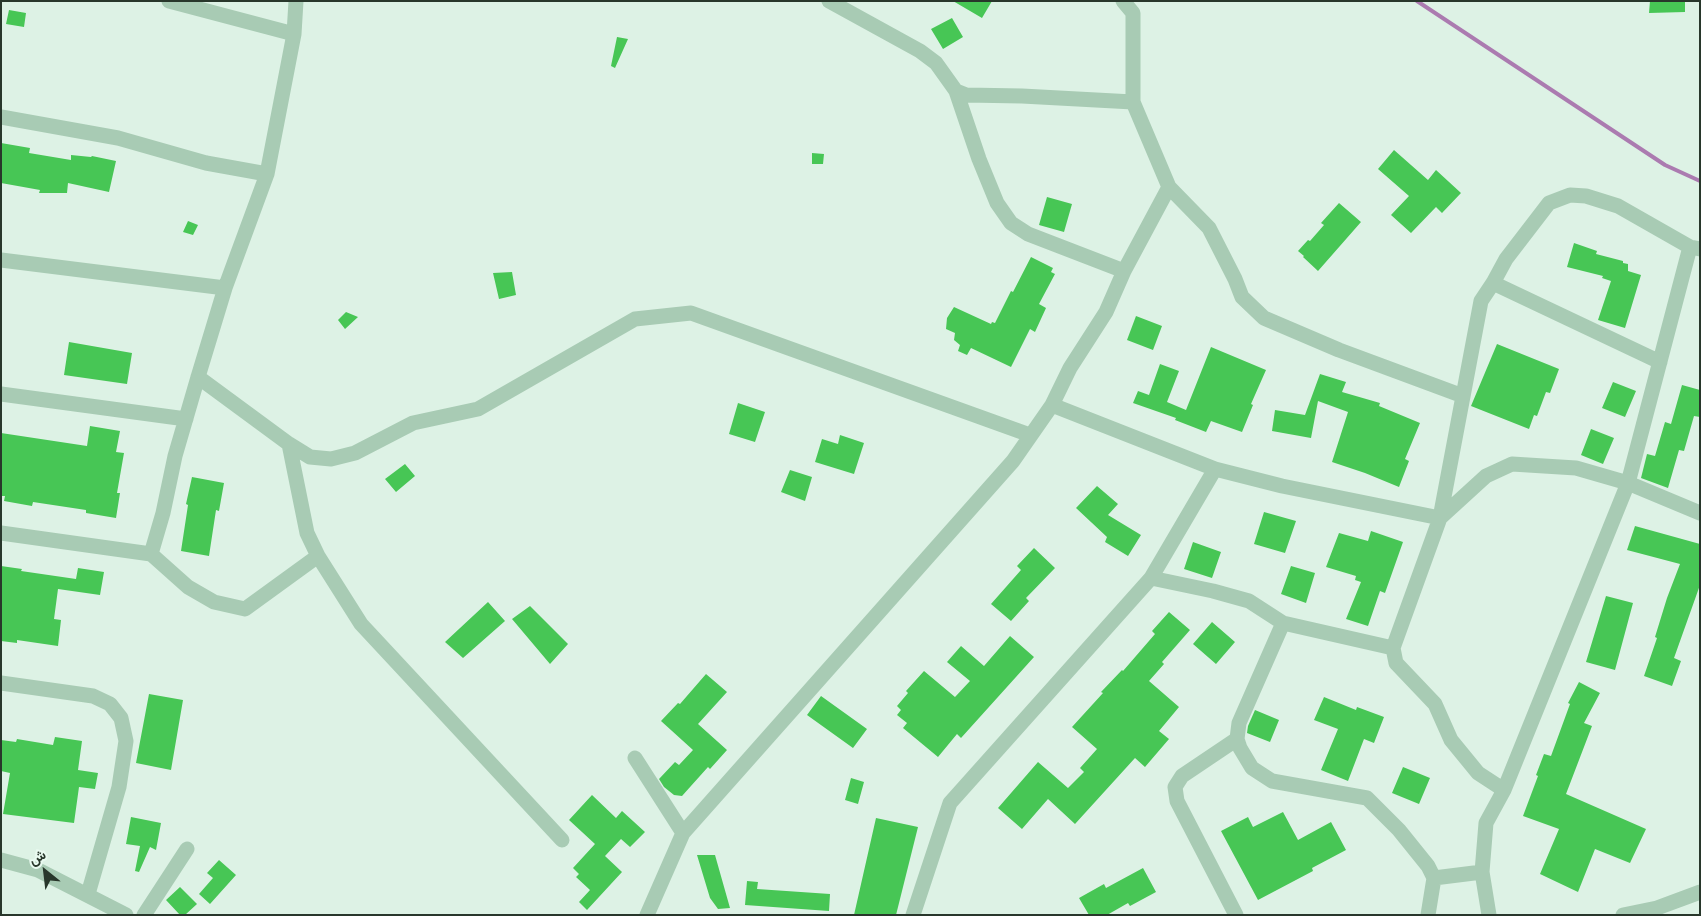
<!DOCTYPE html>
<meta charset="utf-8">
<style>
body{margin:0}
#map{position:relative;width:1701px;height:916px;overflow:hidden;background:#ddf2e5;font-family:"Fira Sans Condensed",Vazirmatn,sans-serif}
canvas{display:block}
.frame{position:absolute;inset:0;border:2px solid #28372b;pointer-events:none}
.north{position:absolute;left:20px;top:846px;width:50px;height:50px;-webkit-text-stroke:4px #e9faf0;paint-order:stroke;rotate:331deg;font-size:14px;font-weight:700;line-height:20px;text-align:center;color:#28372b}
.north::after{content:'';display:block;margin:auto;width:18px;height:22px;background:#28372b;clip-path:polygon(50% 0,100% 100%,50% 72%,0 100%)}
</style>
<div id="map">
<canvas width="1701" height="916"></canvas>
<div class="frame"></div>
<div class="north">ش</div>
</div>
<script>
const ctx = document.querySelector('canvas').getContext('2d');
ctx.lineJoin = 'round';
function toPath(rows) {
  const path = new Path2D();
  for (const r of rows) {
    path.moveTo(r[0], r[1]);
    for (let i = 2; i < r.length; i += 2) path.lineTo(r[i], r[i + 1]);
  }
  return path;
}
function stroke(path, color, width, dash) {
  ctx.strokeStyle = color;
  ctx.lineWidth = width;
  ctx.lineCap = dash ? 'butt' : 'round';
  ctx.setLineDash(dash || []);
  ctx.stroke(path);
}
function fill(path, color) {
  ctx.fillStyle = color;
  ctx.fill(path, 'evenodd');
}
stroke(toPath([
 [1417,1,1665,165,1700,181]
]), '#ab7bb0', 4);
fill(toPath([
 [953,1,992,1,982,18],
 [1650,1,1685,1,1685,12,1649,13],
 [9,10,26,13,24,27,6,24],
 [952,18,963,37,943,49,931,29],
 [617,37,628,39,615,68,611,66],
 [1,143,30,148,29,153,71,160,71,155,91,157,92,156,116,161,109,192,68,183,67,193,39,193,40,190,1,183],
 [1394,150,1428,180,1436,170,1461,193,1442,213,1436,207,1411,233,1391,215,1409,196,1378,169],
 [812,153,824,154,823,164,812,164],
 [1047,197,1072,204,1064,232,1039,225],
 [1339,203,1361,222,1318,271,1303,257,1304,256,1298,251,1308,240,1310,241,1324,225,1321,223],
 [188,221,198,225,193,235,183,232],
 [1574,243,1597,251,1596,254,1623,261,1623,263,1628,264,1628,271,1641,275,1625,328,1598,320,1611,281,1602,278,1603,276,1567,267],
 [1031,257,1053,268,1051,272,1055,274,1039,304,1046,308,1035,332,1030,329,1011,367,971,348,967,355,958,351,960,345,954,340,955,333,946,329,947,318,954,307,991,324,992,322,995,323,1011,291,1013,292],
 [512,272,516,295,499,299,493,273],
 [346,312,358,317,345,329,338,320],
 [1136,316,1162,326,1153,350,1127,340],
 [69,342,132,353,127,384,64,375],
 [1497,344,1559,369,1550,393,1546,392,1537,416,1534,415,1529,429,1471,406],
 [1211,347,1266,370,1251,404,1253,405,1242,432,1211,421,1206,432,1175,420,1176,418,1133,403,1138,391,1149,395,1160,364,1179,371,1167,402,1186,410],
 [1320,374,1346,382,1342,392,1380,403,1379,406,1420,423,1405,459,1409,461,1399,487,1365,473,1332,462,1348,412,1318,401,1311,438,1272,431,1275,410,1305,415],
 [1613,382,1636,391,1625,417,1602,408],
 [1682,385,1700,390,1700,417,1694,416,1684,451,1679,450,1668,488,1641,478,1647,454,1655,456,1665,422,1671,424],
 [738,403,765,412,755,442,729,434],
 [90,426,120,431,116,452,124,453,117,493,120,493,116,518,86,513,86,510,33,502,32,506,4,501,5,496,1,496,1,433,87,446],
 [1591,429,1614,438,1603,464,1581,455],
 [840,435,864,443,854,474,815,462,822,439,838,444],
 [405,464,415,476,396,492,385,479],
 [790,470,812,477,805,501,781,492],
 [192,477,224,483,219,511,216,510,209,556,181,551,188,505,186,504],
 [1097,486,1118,504,1108,515,1141,535,1128,556,1105,542,1107,537,1076,508],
 [1264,512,1296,521,1285,553,1254,544],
 [1635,526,1700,544,1700,585,1674,658,1681,661,1672,686,1644,676,1657,638,1655,637,1667,598,1680,564,1627,550],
 [1371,531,1403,542,1385,593,1380,591,1368,626,1346,619,1361,582,1355,580,1356,576,1326,567,1339,533,1368,541],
 [1193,542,1221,552,1212,578,1184,569],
 [1034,548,1055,568,1026,598,1029,601,1011,621,991,604,1021,570,1017,566],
 [1,566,22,569,21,571,76,579,78,568,104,572,100,595,58,589,54,619,61,620,58,646,17,640,17,643,1,641],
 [1291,566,1315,573,1306,603,1281,594],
 [1606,596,1633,603,1615,670,1586,662],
 [488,602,505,621,463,658,445,642],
 [530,606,568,644,550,664,512,619],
 [1169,612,1190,630,1162,662,1164,664,1149,681,1179,707,1159,731,1169,739,1145,767,1135,758,1075,824,1048,799,1022,829,998,808,1038,762,1068,788,1084,772,1080,768,1097,749,1072,727,1103,693,1101,692,1122,670,1123,671,1155,634,1152,631],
 [1212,622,1235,642,1216,664,1193,644],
 [1010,636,1034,657,961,738,957,734,938,757,903,728,907,723,897,715,901,710,897,706,908,693,906,691,924,671,955,697,970,681,947,662,961,646,984,666],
 [706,674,727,692,698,724,727,750,710,769,708,767,682,796,674,795,664,787,659,779,675,762,679,765,693,750,661,721,678,703,680,704],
 [1579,682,1600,693,1584,723,1592,726,1566,794,1646,829,1630,863,1595,849,1578,892,1540,874,1559,829,1523,816,1538,776,1536,775,1544,754,1551,756,1570,704,1568,703],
 [149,694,183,700,171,770,136,763],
 [821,696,867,729,853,748,807,715],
 [1324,697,1356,710,1357,707,1384,717,1374,743,1364,739,1348,781,1321,770,1338,729,1314,720],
 [1255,710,1279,720,1270,742,1247,733,1248,726],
 [55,737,82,741,78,770,98,773,95,789,79,787,74,823,3,814,10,773,1,771,1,740,16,742,17,739,53,745],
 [1403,767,1430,778,1419,804,1392,793],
 [851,778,864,782,858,804,845,800],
 [592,795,616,818,622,811,645,832,630,847,621,839,605,856,622,872,587,910,579,902,590,890,576,877,579,874,573,868,595,844,569,820],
 [1283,812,1298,840,1331,822,1346,850,1312,868,1313,871,1258,900,1221,831,1248,817,1253,827],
 [131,817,161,823,156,850,150,847,139,872,135,871,140,846,126,844],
 [876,818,918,827,896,915,854,915],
 [697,855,715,855,730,908,718,909,710,898],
 [219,860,236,875,210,904,199,894,213,878,207,873],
 [1143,868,1156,892,1130,906,1128,903,1107,915,1089,915,1079,898,1104,884,1106,888],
 [747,881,758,882,757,889,830,894,829,911,745,905],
 [180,887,197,904,185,915,180,915,166,900]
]), '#47c655');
stroke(toPath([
 [169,1,294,34],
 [829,1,920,51,936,63,956,91,966,95,1022,96,1133,102,1169,187,1209,228,1235,279,1242,297,1264,318,1339,350,1463,396],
 [1123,1,1133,13,1133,102],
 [956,91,979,159,997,203,1011,223,1028,234,1124,271],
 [1,117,118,138,206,163,267,174],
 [1,260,225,288],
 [1493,283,1660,362],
 [198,377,289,444,310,457,331,459,355,453,413,423,478,409,635,319,691,313,1030,435],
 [1,394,186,419],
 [1052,405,1215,469,1282,486,1440,518,1486,476,1512,464,1576,468,1628,483,1700,513],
 [289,444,307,533,318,556,361,624,562,840],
 [1,533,151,554,188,587,214,602,245,609,318,556],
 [151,554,163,513,175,456,198,377,225,288,267,174,294,34,296,1],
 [1151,578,1213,591,1249,601,1283,623,1239,723,1237,739,1240,748,1252,768,1272,781,1367,798,1399,830,1428,866,1434,878,1428,915],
 [1283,623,1393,648],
 [1,683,93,696,110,704,121,718,126,741,119,787,88,894],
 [635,758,683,833],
 [1504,790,1478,773,1451,740,1435,704,1396,663,1393,648,1440,518,1481,301,1493,283,1506,259,1549,203,1570,195,1586,196,1618,206,1690,247,1700,249],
 [1,860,38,870,126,915],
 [1434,878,1482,872],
 [144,915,187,849],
 [647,915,683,833,1013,461,1052,405,1070,368,1106,312,1124,271,1169,187],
 [913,915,950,803,1151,578,1215,469],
 [1236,915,1177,801,1175,787,1182,776,1237,739],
 [1489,915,1482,872,1486,823,1504,790,1628,483,1690,247],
 [1623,915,1657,908,1700,892]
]), '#a8cbb4', 15);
</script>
